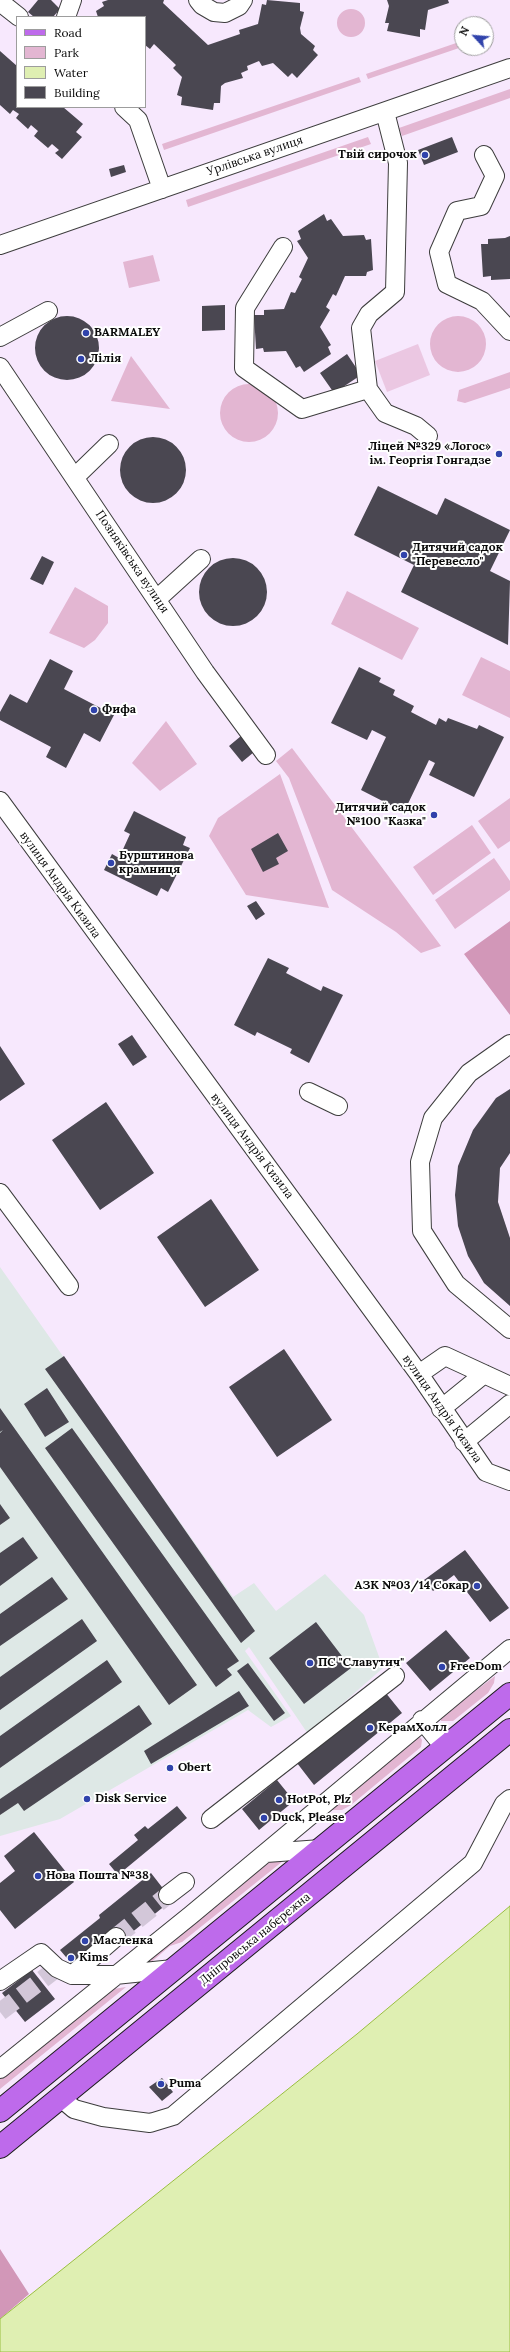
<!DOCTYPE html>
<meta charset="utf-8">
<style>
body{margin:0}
#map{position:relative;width:510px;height:2352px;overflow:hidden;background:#f7e8fd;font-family:Lora,serif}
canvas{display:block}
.legend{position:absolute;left:16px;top:16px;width:130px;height:92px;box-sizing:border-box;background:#fff;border:1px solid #9d9d9d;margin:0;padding:5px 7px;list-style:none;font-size:12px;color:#0a0a0a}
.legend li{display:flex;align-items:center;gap:8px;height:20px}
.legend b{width:20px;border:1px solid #9d9d9d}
.north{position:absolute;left:454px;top:16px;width:40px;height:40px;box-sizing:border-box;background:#fff;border:1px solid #9d9d9d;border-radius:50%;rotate:296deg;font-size:11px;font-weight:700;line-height:16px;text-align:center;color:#0a0a0a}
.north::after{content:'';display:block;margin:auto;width:14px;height:18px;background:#3043ab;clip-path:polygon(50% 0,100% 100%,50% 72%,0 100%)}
</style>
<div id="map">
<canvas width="510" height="2352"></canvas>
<ul class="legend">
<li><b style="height:5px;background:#be6aeb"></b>Road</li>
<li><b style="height:11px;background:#e3b6d2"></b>Park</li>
<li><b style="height:11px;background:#dfefb2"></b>Water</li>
<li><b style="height:11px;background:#4a4751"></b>Building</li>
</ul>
<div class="north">N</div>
</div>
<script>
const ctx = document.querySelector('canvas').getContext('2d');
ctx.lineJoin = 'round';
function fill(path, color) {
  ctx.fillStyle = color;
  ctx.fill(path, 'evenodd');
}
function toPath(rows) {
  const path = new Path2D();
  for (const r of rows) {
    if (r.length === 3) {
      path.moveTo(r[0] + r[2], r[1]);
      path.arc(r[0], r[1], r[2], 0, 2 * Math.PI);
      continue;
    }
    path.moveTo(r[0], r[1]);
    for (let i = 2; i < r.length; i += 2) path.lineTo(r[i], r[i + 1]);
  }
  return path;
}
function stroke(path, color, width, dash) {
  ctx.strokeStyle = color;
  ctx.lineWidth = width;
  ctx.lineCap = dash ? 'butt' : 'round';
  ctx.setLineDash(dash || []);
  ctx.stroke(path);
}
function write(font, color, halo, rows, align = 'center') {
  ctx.font = font + ' Lora,serif';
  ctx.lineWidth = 4;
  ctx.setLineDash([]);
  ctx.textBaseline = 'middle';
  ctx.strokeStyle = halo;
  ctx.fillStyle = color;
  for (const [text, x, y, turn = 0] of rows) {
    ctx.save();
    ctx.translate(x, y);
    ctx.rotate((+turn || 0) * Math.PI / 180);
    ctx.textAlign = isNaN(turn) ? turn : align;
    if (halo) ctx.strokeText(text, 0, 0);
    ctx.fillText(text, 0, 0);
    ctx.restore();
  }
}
fill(toPath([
 [0,1267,233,1597,254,1583,276,1611,325,1574,364,1615,383,1668,308,1734,249,1647,245,1651,291,1716,271,1727,248,1710,60,1819,0,1836]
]), '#dee8e6');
fill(toPath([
 [351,23,14],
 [462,41,462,47,368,79,366,74],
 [359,77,361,82,164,150,162,144],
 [510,89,510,98,402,136,399,128],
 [368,137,371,144,188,207,186,200],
 [153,255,160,281,129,288,123,262],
 [458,344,28],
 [131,356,170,409,111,401],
 [510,372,510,388,465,403,457,401,459,390],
 [249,413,29],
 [75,587,108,606,108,623,95,640,84,648,49,633],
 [347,591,419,628,402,660,331,624],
 [481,657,510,671,510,718,462,695],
 [166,721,197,764,160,791,132,763],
 [292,748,441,946,421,953,396,932,332,890,289,778,276,761],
 [280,774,329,908,246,895,209,836,218,818],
 [510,798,510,841,498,849,478,821],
 [472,825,491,853,433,895,413,867],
 [494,858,510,881,510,890,455,929,435,900],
 [495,1676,494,1683,488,1693,453,1721,441,1721,441,1717],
 [420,1737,422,1740,421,1747,351,1805,342,1810,327,1810,415,1738],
 [269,1860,283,1861,182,1942,170,1946,149,1964,143,1965],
 [126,1987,0,2089,0,2077,107,1990]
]), '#e3b6d2');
fill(toPath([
 [510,921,510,1015,464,954],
 [0,2249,29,2294,0,2319]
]), '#d297b8');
fill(toPath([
 [418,344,430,375,387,392,375,361]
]), '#ebc7e2');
const water = toPath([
 [510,1906,510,2352,0,2352,0,2319,357,2034,510,1906]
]);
fill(water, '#dfefb2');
stroke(water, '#9abf40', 1);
fill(toPath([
 [38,0,51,0,60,9,53,17,34,17,28,12],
 [108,0,164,0,163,3,208,45,240,34,239,30,258,24,262,4,266,5,267,0,300,3,300,11,304,12,300,28,301,34,315,46,313,50,318,55,297,78,292,73,288,77,273,63,262,66,259,61,247,66,248,70,241,73,243,78,225,83,221,86,220,103,214,103,213,110,181,105,182,97,177,95,182,77,173,68,176,65,154,44,150,49,145,45,145,17,98,17,96,11,104,6,102,2],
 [387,0,448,0,449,3,428,10,425,30,420,29,420,37,387,31,389,23,385,23,389,6],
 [0,51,17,66,17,107,63,107,83,124,76,132,82,137,62,159,55,153,59,150,52,144,48,148,34,136,38,131,31,125,28,129,16,118,19,114,13,110,10,114,0,105],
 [452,137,458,152,424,165,418,150],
 [124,165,126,172,111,177,109,169],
 [324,214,327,221,331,219,343,236,364,235,366,240,371,239,373,270,367,272,366,276,345,276,336,296,333,294,326,307,330,310,320,327,331,345,328,347,331,354,304,372,300,366,296,368,286,351,264,352,263,348,256,349,254,315,264,315,264,310,284,309,291,292,295,293,302,279,299,277,308,258,297,241,301,239,298,231],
 [510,236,510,279,491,280,491,276,483,277,481,244,488,244,488,239,505,238],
 [225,305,225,330,202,331,202,306],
 [67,348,32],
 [347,354,361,375,334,393,320,373],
 [153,470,33],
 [378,486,437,515,445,498,510,530,490,571,510,581,508,645,401,592,414,565,354,535],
 [42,556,54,562,43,585,30,579],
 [233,592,34],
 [50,659,73,671,64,689,114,715,100,742,84,733,66,768,46,757,51,747,0,720,0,712,10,694,27,703],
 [359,667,381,678,379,682,395,690,393,695,414,706,411,712,436,725,439,718,446,722,448,718,477,729,479,725,504,737,474,797,429,775,435,763,429,760,404,812,361,790,386,737,372,730,367,740,331,723],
 [241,736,254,752,242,762,229,746],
 [134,811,186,837,183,845,190,848,168,892,161,888,157,896,104,870,112,854,119,858,130,834,124,831],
 [278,833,288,851,276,858,279,864,263,872,251,849],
 [256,901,265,914,256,920,247,906],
 [268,958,289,968,286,973,321,991,323,986,343,995,309,1063,290,1053,292,1049,257,1032,255,1036,234,1025],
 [132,1035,147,1057,133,1066,118,1044],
 [0,1046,25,1084,0,1101],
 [510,1089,510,1153,500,1168,498,1202,510,1238,510,1306,484,1283,468,1256,458,1226,455,1195,458,1166,473,1130,496,1098],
 [106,1102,154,1173,100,1210,52,1140],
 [211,1199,259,1270,205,1307,157,1237],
 [284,1349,332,1420,277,1457,229,1387],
 [64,1356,255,1631,241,1643,45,1369],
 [47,1388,69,1422,45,1437,24,1404],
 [0,1408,197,1685,169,1705,0,1467,0,1433,3,1430,0,1432],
 [72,1428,239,1661,227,1669,232,1675,216,1687,45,1448],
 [0,1504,10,1518,0,1525],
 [23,1537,38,1558,0,1586,0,1553],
 [465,1550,509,1608,490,1622,454,1575,433,1591,424,1580],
 [52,1577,68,1599,0,1646,0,1614],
 [82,1619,97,1641,0,1710,0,1677],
 [316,1622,351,1668,304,1704,269,1658],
 [446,1630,470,1658,430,1691,406,1663],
 [107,1660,122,1682,0,1768,0,1736],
 [248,1663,285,1713,274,1721,237,1671],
 [239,1691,249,1706,151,1764,144,1751],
 [385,1692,402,1713,314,1785,297,1763],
 [139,1705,152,1724,24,1811,18,1803,0,1815,0,1799],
 [277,1780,294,1801,259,1830,242,1809],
 [177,1806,187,1818,118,1875,109,1864,138,1840,134,1835,145,1826,148,1829],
 [34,1832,74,1882,15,1929,0,1910,0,1883,15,1871,4,1856],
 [151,1873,172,1900,120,1942,111,1931,71,1963,60,1950,100,1918,99,1915],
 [32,1970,55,1999,25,2022,2,1993],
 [162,2078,173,2092,162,2101,149,2087]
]), '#4a4751');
stroke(toPath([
 [116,1937,168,1895],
 [0,2012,57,1968]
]), '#d3c7d9', 18, [18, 9]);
const minor = toPath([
 [198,0,202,5,214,12,225,13,239,6,243,0],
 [0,2,19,17],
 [66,17,72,0],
 [124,107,138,120,162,189],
 [385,112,398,163,395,292,369,314,361,328,368,389,385,413,416,426,428,436],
 [484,155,495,176,481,206,457,211,439,252,447,284,482,301,510,331],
 [0,245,510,68],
 [283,247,245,308,244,368,302,409,368,389],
 [0,337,48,311],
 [0,367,205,672,266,755],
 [75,477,109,444],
 [157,599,201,559],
 [0,801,419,1374,486,1472,510,1481],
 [510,1044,469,1073,433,1118,420,1162,422,1231,456,1284,510,1329],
 [309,1092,338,1106],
 [0,1193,69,1286],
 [419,1374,445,1356,510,1386],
 [441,1409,484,1374],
 [464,1442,510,1404],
 [422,1720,445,1748],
 [211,1819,395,1676],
 [266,1853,321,1849],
 [168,1895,185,1882],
 [72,1975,116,1937],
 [0,1981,41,1953,57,1968,72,1975,115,1975,173,1969],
 [0,2069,191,1915,510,1649],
 [61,2098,74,2109,103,2117,150,2123,173,2116,473,1863,504,1804,510,1799]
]);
const major = toPath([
 [0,2111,510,1694],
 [0,2147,510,1730]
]);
stroke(minor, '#3d3d3d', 20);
stroke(major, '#1b1b1b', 24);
stroke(minor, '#fff', 18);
stroke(major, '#be6aeb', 22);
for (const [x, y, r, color] of [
 [425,155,4,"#3043ab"],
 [86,333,4,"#3043ab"],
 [81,359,4,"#3043ab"],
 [499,454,4,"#3043ab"],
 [404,555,4,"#3043ab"],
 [94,710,4,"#3043ab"],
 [434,815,4,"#3043ab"],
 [111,863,4,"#3043ab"],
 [477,1586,4,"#3043ab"],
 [310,1663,4,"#3043ab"],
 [442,1667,4,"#3043ab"],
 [370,1728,4,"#3043ab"],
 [170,1768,4,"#3043ab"],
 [87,1799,4,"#3043ab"],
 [279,1800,4,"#3043ab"],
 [264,1818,4,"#3043ab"],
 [38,1876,4,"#3043ab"],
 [85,1941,4,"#3043ab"],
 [71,1958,4,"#3043ab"],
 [161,2084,4,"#3043ab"]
]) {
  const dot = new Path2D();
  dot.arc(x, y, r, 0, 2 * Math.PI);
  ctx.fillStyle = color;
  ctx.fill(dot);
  stroke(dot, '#fff', 1.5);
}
write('bold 12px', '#0a0a0a', '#fff', [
 ["Твій сирочок",417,155,"right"],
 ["BARMALEY",94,333],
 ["Лілія",89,359],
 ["Ліцей №329 «Логос»",491,447,"right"],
 ["ім. Георгія Гонгадзе",491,461,"right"],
 ["Дитячий садок",412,548],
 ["\"Перевесло\"",412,562],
 ["Фифа",102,710],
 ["Дитячий садок",426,808,"right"],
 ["№100 \"Казка\"",426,822,"right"],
 ["Бурштинова",119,856],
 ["крамниця",119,870],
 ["АЗК №03/14 Сокар",469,1586,"right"],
 ["ПС \"Славутич\"",318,1663],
 ["FreeDom",450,1667],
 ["КерамХолл",378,1728],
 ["Obert",178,1768],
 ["Disk Service",95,1799],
 ["HotPot, Plz",287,1800],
 ["Duck, Please",272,1818],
 ["Нова Пошта №38",46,1876],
 ["Масленка",93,1941],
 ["Kims",79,1958],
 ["Puma",169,2084]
], 'left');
write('12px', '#0a0a0a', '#fff', [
 ["Урлівська вулиця",255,156,-19],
 ["Позняківська вулиця",132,562,56],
 ["вулиця Андрія Кизила",60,885,54],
 ["вулиця Андрія Кизила",252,1146,53],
 ["вулиця Андрія Кизила",442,1409,55],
 ["Дніпровська набережна",255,1939,-39]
]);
</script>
